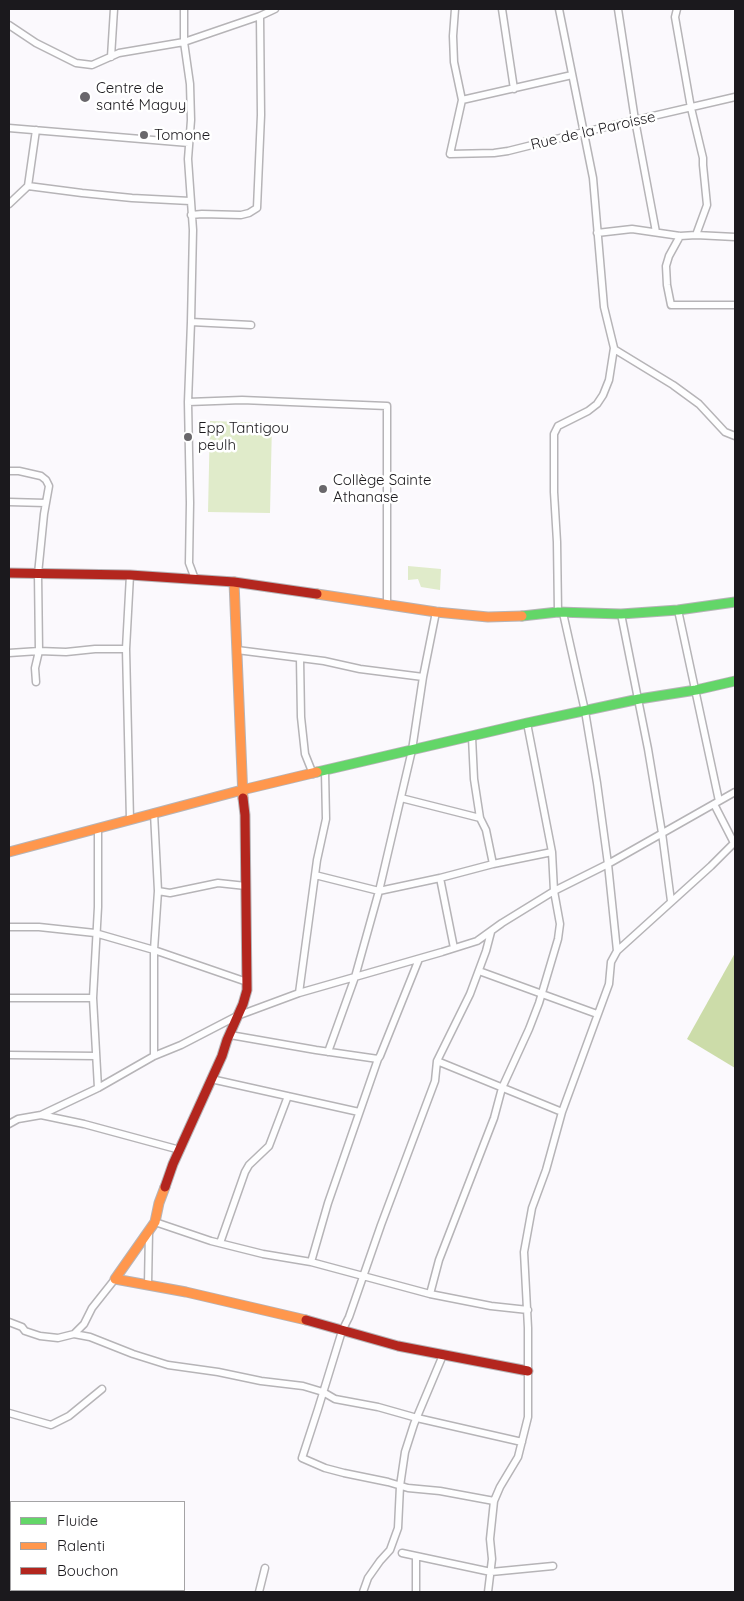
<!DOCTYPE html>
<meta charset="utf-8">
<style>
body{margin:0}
#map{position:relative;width:744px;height:1601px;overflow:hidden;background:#fbf9fd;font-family:Quicksand,sans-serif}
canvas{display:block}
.frame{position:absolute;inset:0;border:10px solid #1b191d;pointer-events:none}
.legend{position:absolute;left:10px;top:1501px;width:175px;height:90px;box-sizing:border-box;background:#fff;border:1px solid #a4a3a5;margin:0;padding:6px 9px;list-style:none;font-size:15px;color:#1b191d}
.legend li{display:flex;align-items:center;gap:10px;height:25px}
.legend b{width:25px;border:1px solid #a4a3a5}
</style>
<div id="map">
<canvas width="744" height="1601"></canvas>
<div class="frame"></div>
<ul class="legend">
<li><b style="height:6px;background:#63d668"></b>Fluide</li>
<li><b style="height:6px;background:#ff974d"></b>Ralenti</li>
<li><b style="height:6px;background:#b3261e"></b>Bouchon</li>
</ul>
</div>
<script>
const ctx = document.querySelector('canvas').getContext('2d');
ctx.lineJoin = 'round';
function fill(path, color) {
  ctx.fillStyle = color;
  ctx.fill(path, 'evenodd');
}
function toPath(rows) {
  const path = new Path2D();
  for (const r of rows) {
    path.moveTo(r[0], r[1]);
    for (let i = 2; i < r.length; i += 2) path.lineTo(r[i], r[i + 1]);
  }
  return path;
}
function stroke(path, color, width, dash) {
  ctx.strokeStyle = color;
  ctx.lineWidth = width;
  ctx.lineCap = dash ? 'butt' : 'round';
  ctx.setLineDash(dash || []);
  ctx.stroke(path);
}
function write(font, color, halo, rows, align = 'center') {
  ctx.font = font + ' Quicksand,sans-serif';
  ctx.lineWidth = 5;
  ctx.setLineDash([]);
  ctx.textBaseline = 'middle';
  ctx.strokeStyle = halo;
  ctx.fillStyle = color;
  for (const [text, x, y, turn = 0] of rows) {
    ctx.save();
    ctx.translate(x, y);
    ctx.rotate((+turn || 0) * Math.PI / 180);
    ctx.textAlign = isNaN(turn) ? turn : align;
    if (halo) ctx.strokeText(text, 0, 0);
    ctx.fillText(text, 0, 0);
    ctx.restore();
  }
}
fill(toPath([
 [210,421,272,423,270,513,208,512],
 [408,566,441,569,440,590,421,587,418,579,408,580]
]), '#e0ebca');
fill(toPath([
 [735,953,735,1068,687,1039]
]), '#ccdca9');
const street = toPath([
 [184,9,184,42,190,84,191,120,188,159,193,230,191,322,188,402,190,503,189,563,195,579],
 [455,9,453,36,454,62,462,100,450,154,494,153,508,151,584,132,735,97],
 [502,9,514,89],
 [618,9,635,120,656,232],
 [677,9,675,17,691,108,703,158,703,165,707,205,696,235],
 [9,25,36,43,76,63,92,65,119,53,184,42,260,16,275,9],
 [111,57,114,9],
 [462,100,572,75],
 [9,128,189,143],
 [28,186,82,193,132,198,190,201],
 [9,204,28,186,36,130],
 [191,215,202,214,241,215,249,213,257,208,261,115,260,16],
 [597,233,632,229,680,236,696,235,735,237],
 [680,236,669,256,666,266,667,285,671,305,735,305],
 [191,322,251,325],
 [614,349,673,385,699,404,725,432,735,436],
 [188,402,242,400,387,406,387,604],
 [9,471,19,471,41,476,46,480,49,486,44,514,38,574,39,651,35,668,36,682],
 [9,502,46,503],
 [678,610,719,801],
 [558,612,557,542,554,492,554,434,558,426,588,411,597,404,603,395,609,380,614,348,604,307,593,178,559,9],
 [563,613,585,711,597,783,608,864,617,951],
 [621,614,648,749,662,833,671,901],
 [237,650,324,661,360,669,423,677,412,750,379,891,355,977,328,1052],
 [9,653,39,651,66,652,95,649,126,649],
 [300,658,301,717,305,754,313,774],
 [423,677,436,612],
 [472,737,474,779,480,818,486,830,493,864],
 [401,798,480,818],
 [714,804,734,843],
 [130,820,126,649,130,575],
 [98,829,98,907,93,998,98,1088],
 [315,875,379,891,440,878,493,864,552,852],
 [440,878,454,948],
 [158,891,170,893,218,883,246,886],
 [9,927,39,927,95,933,154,950,247,982],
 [491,932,486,951,470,994,437,1061,435,1081,381,1225,349,1317,342,1331,318,1409,302,1458,325,1468,344,1473,388,1482,408,1488,440,1491,494,1501],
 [479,971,597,1014],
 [299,993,317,860,326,819,325,771],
 [9,998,93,998],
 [230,1035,316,1050,378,1059,380,1056,419,959],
 [9,1055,96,1056],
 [154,1056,154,950,158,891,154,813],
 [437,1061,562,1112,609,984,611,962,617,951,711,866,735,842],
 [211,1079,359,1112],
 [41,1115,84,1124,180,1150],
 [9,1124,18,1119,41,1115,98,1088,154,1056,181,1045,237,1016,299,993,442,952,477,941,502,923,554,891,608,864,735,792],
 [155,1222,211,1241,263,1254,311,1262,430,1294,491,1306,528,1310],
 [220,1243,245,1172,249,1165,269,1146,288,1096],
 [311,1262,328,1203,378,1059],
 [148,1285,149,1231],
 [430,1294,439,1260,494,1118,502,1088,529,1029,539,1003,558,939,560,924,554,891,552,852,527,723],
 [9,1322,22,1327,25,1331,40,1336,58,1338,74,1334,84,1324,92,1308,115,1279],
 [74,1334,90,1337,133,1354,168,1365,218,1372,261,1381,303,1386,323,1392,335,1399,378,1407,417,1418,522,1442],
 [9,1413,51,1425,69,1416,102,1389],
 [402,1553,491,1572,553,1566],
 [416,1556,416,1592],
 [259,1592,265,1568],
 [363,1592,368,1578,380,1561,390,1550,398,1528,400,1486,405,1452,414,1424,443,1355],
 [488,1592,492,1559,490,1539,494,1501,500,1487,518,1457,528,1417,528,1328,524,1252,532,1208,546,1170,562,1112]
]);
const fast = toPath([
 [522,616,558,612,621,614,678,610,735,602],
 [317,772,527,723,639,699,696,690,735,681]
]);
const slow = toPath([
 [234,582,243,798],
 [317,594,436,612,488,617,522,616],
 [9,852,242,790,317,772],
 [165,1187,159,1203,155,1222,115,1279,186,1292,306,1320]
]);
const jam = toPath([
 [9,573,130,575,234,582,317,594],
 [165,1187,173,1164,222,1056,227,1040,243,1004,247,990,245,815,243,798],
 [306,1320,398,1346,528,1371]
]);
stroke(street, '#b6b4b7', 9);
stroke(fast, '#b6b4b7', 11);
stroke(slow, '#b6b4b7', 11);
stroke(jam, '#b6b4b7', 11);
stroke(street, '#fefeff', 6);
stroke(fast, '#63d668', 9);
stroke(slow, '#ff974d', 9);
stroke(jam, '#b3261e', 9);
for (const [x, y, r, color] of [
 [85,97,6,"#69676b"],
 [144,135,5,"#69676b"],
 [188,437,5,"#69676b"],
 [323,489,5,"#69676b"]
]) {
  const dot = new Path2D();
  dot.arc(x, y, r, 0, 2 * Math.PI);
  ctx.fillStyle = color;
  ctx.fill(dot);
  stroke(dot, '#fff', 2);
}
write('15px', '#1b191d', '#fff', [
 ["Centre de",96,88],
 ["santé Maguy",96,105],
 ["Tomone",154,135],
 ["Epp Tantigou",198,428],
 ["peulh",198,445],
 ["Collège Sainte",333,480],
 ["Athanase",333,497]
], 'left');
write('15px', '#1b191d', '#fff', [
 ["Rue de la Paroisse",593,131,-13]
]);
</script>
